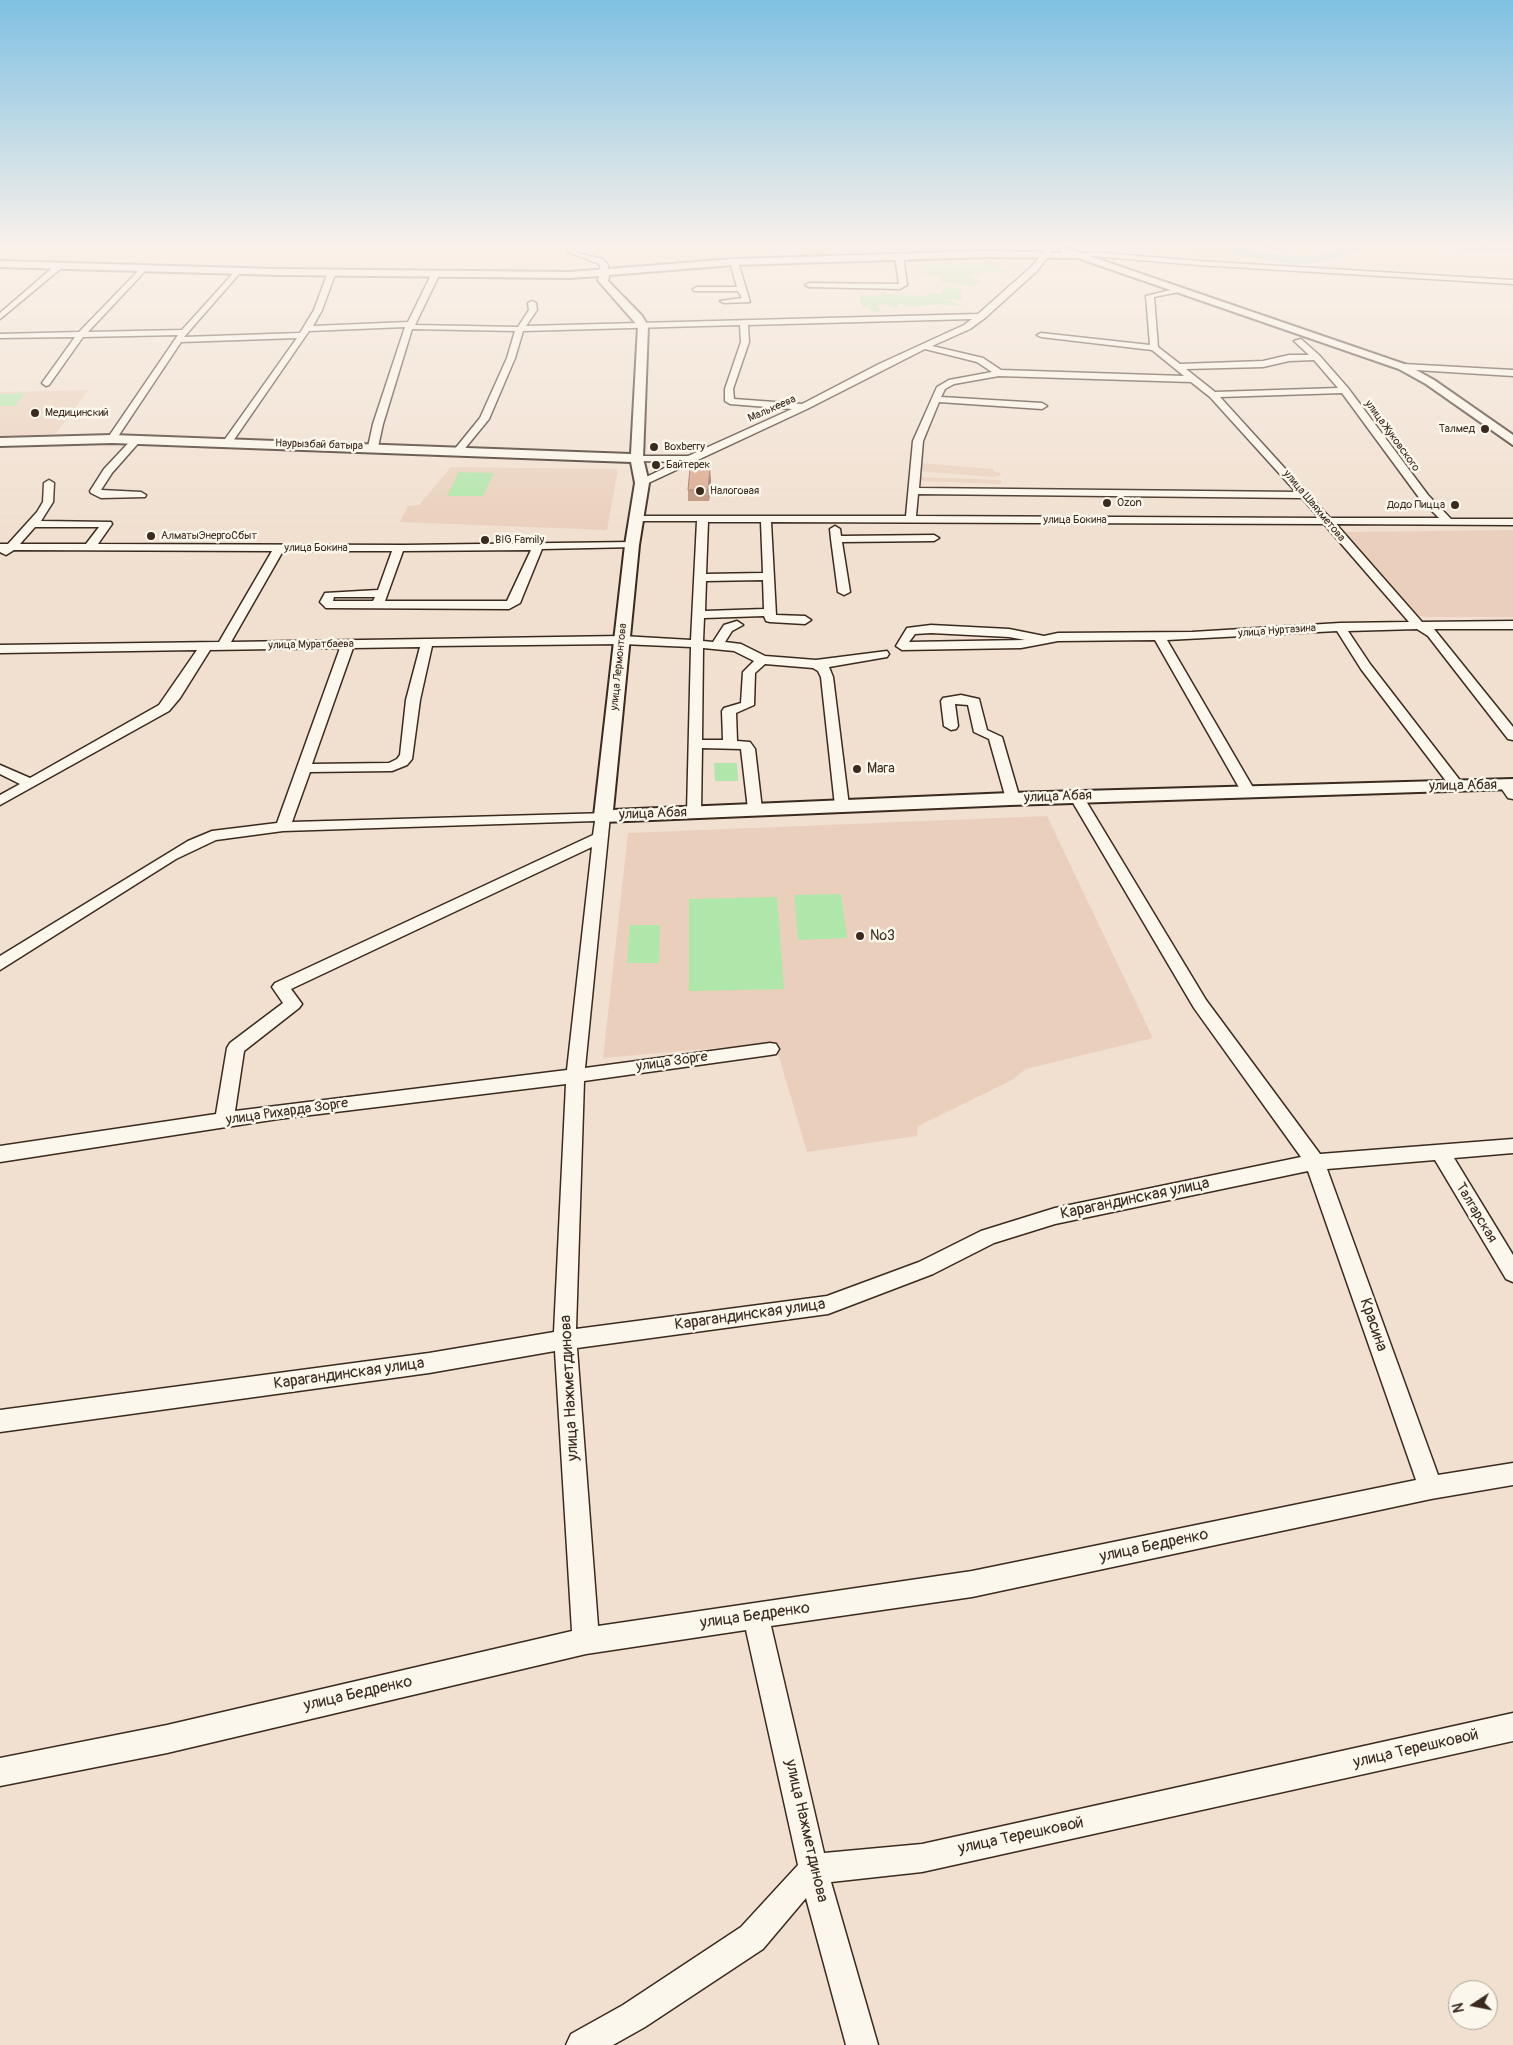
<!DOCTYPE html>
<meta charset="utf-8">
<style>
body{margin:0}
#map{position:relative;width:1513px;height:2045px;overflow:hidden;background:#f1e0d0;font-family:Pangolin,sans-serif}
canvas{display:block}
.north{position:absolute;left:1448px;top:1980px;width:50px;height:50px;box-sizing:border-box;background:#fbf7ec;border:1px solid #aea59a;border-radius:50%;rotate:259deg;font-size:14px;font-weight:700;line-height:20px;text-align:center;color:#3b2a1e}
.north::after{content:'';display:block;margin:auto;width:18px;height:22px;background:#3b2a1e;clip-path:polygon(50% 0,100% 100%,50% 72%,0 100%)}
</style>
<div id="map">
<canvas width="1513" height="2045"></canvas>
<div class="north">N</div>
</div>
<script>
const ctx = document.querySelector('canvas').getContext('2d');
ctx.lineJoin = 'round';
function fill(path, color) {
  ctx.fillStyle = color;
  ctx.fill(path, 'evenodd');
}
function toPath(rows) {
  const path = new Path2D();
  for (const r of rows) {
    path.moveTo(r[0], r[1]);
    for (let i = 2; i < r.length; i += 2) path.lineTo(r[i], r[i + 1]);
  }
  return path;
}
function stroke(path, color, width, dash) {
  ctx.strokeStyle = color;
  ctx.lineWidth = width;
  ctx.lineCap = dash ? 'butt' : 'round';
  ctx.setLineDash(dash || []);
  ctx.stroke(path);
}
function write(font, color, halo, rows, align = 'center') {
  ctx.font = font + ' Pangolin,sans-serif';
  ctx.lineWidth = 5;
  ctx.setLineDash([]);
  ctx.textBaseline = 'middle';
  ctx.strokeStyle = halo;
  ctx.fillStyle = color;
  for (const [text, x, y, turn = 0] of rows) {
    ctx.save();
    ctx.translate(x, y);
    ctx.rotate((+turn || 0) * Math.PI / 180);
    ctx.textAlign = isNaN(turn) ? turn : align;
    if (halo) ctx.strokeText(text, 0, 0);
    ctx.fillText(text, 0, 0);
    ctx.restore();
  }
}
fill(toPath([
 [89,390,55,434,0,436,0,392],
 [920,463,994,469,994,472,1001,473,1000,476,993,477,918,471],
 [451,467,618,469,607,530,400,522,408,506,419,505],
 [918,477,1001,480,1001,484,918,481],
 [1513,530,1513,617,1426,617,1413,615,1339,532],
 [1047,816,1153,1038,1026,1069,1012,1080,918,1126,917,1136,807,1152,775,1043,603,1058,628,833]
]), '#ead0bc');
fill(toPath([
 [792,245,851,245,853,247,841,250,826,246,827,253,824,256,814,256,804,250,792,248],
 [869,245,971,245,969,250,928,252,872,248],
 [1157,245,1201,245,1267,258,1283,263],
 [944,258,953,258,954,264,982,265,986,260,998,262,1001,266,997,269,1009,270,1008,273,984,271,979,275,970,274,968,276,980,281,973,287,941,282,941,278,918,274,930,272,917,264,933,266,934,263,944,263],
 [945,287,963,289,960,294,962,300,941,299,968,307,943,304,906,307,903,304,897,304,900,308,892,308,886,304,877,305,882,311,871,312,870,308,863,307,860,301,860,295,881,296,881,292,891,295,928,296,929,293,941,294],
 [25,393,15,406,0,406,0,394],
 [459,472,494,473,483,496,447,496],
 [714,763,737,763,738,781,715,781],
 [841,894,847,938,798,940,794,895],
 [777,897,784,989,689,991,689,899],
 [630,925,660,925,659,963,627,963]
]), '#afe6a9');
fill(toPath([
 [1207,245,1232,245,1294,257,1321,256,1350,245,1375,245,1323,262,1294,265,1212,248,1207,245],
 [1427,245,1513,246,1513,252,1432,248,1427,245]
]), '#81d2da');
const minor = toPath([
 [566,245,573,245,573,250,578,253,603,259,608,265,607,276,601,276,600,265,597,263,568,252,566,245],
 [1045,245,1052,245,1050,254,1037,271,985,318,970,329,932,346,983,358,1001,370,1184,376,1152,350,1041,337,1037,335,1041,333,1150,345,1146,296,1179,288,1179,292,1154,297,1158,347,1180,364,1263,361,1289,355,1309,355,1294,341,1301,339,1319,355,1348,388,1428,495,1451,519,1513,519,1513,525,1336,524,1422,622,1513,621,1513,629,1434,629,1513,727,1513,740,1508,739,1428,636,1417,629,1348,631,1370,664,1462,783,1464,786,1462,789,1452,789,1361,669,1337,631,1167,640,1255,791,1248,795,1241,791,1155,640,1058,641,1021,648,902,650,896,646,907,628,931,625,1009,629,1044,636,1058,633,1192,632,1340,623,1409,622,1324,524,771,522,776,615,805,616,811,620,805,624,770,622,766,621,764,616,704,618,703,641,713,642,724,625,737,621,743,625,732,631,725,642,741,644,765,656,816,660,887,651,889,654,887,657,829,667,833,677,849,806,847,809,842,810,835,806,821,677,818,671,813,668,765,664,755,673,754,705,736,713,737,741,750,742,755,749,762,809,760,812,755,813,748,809,741,749,702,748,701,812,694,816,687,812,691,647,622,644,432,646,420,700,412,759,407,765,392,771,310,772,292,822,608,813,610,816,585,1068,770,1043,776,1044,779,1049,776,1054,770,1055,584,1081,576,1329,827,1296,919,1262,981,1231,1055,1208,1301,1157,1194,1008,1069,796,1076,792,1083,796,1206,1000,1320,1154,1513,1139,1513,1153,1454,1158,1513,1255,1513,1282,1506,1279,1435,1160,1327,1169,1438,1475,1513,1463,1513,1485,1431,1499,972,1597,771,1626,824,1853,922,1844,1513,1713,1513,1741,922,1872,831,1882,878,2045,846,2045,806,1898,763,1949,645,2027,613,2045,566,2045,571,2034,623,2005,741,1927,798,1865,746,1630,586,1654,167,1753,0,1786,0,1758,167,1725,572,1631,555,1351,429,1373,0,1432,0,1410,429,1353,554,1332,566,1084,278,1119,0,1162,0,1146,216,1114,227,1048,230,1043,283,1003,272,987,275,983,593,835,595,821,283,831,216,840,176,859,0,970,0,956,188,841,212,831,277,823,340,648,210,650,180,698,169,711,0,805,0,795,20,784,0,774,0,765,30,778,159,705,197,650,0,653,0,645,219,642,272,551,14,550,6,555,0,552,0,544,8,544,37,512,43,502,44,483,49,480,54,483,53,502,41,521,111,522,112,524,98,544,405,545,632,542,636,543,636,547,542,549,520,603,509,609,326,608,320,602,325,593,378,590,392,551,283,551,231,642,622,636,691,640,697,521,636,521,631,518,632,516,906,516,913,441,937,387,949,380,992,372,977,362,925,349,807,409,642,486,638,485,638,481,677,462,637,461,632,458,634,456,688,456,792,409,730,404,725,401,725,389,741,342,740,325,523,331,515,358,489,419,462,452,459,453,454,450,480,418,507,358,515,331,412,329,383,424,378,447,373,450,368,447,373,424,405,327,309,331,231,444,228,445,223,442,297,338,181,342,115,441,112,442,107,439,178,335,83,337,49,385,46,386,42,383,75,337,0,338,0,334,79,332,144,265,147,269,88,332,182,330,237,269,240,273,184,337,300,333,314,310,328,272,332,270,336,272,322,310,313,326,408,322,432,273,436,271,440,273,415,325,518,327,529,310,528,303,532,301,536,303,537,310,526,326,978,314,1031,267,1043,254,1045,245],
 [972,319,964,325,879,364,802,404,734,399,733,389,749,342,748,325,972,319],
 [1314,360,1338,388,1215,392,1186,369,1263,367,1289,361,1314,360],
 [999,376,1191,382,1210,397,1296,492,919,488,923,441,939,402,1042,409,1047,406,1042,403,941,397,945,389,954,384,999,376],
 [1342,393,1420,499,1439,518,1330,518,1220,397,1342,393],
 [918,494,1302,498,1319,518,916,516,918,494],
 [708,522,761,522,763,573,706,574,708,522],
 [35,527,99,527,86,544,20,544,35,527],
 [531,550,507,601,385,601,403,551,531,550],
 [763,580,764,609,705,611,706,581,763,580],
 [334,597,375,597,373,601,333,601,334,597],
 [931,633,1009,637,1025,640,909,642,915,634,931,633],
 [420,647,406,700,400,755,397,759,389,763,312,764,353,648,420,647],
 [703,648,734,651,754,661,743,672,741,703,724,708,722,711,723,740,702,740,703,648],
 [592,847,567,1070,235,1111,244,1051,299,1008,302,1004,291,989,592,847],
 [1308,1171,1416,1480,972,1571,598,1626,577,1348,828,1314,933,1274,994,1243,1055,1224,1308,1171],
 [1265,245,1280,245,1281,247,1278,249,1265,245],
 [1092,252,1198,261,1513,280,1513,284,1198,265,1092,256,1076,258,1072,256,1092,252],
 [899,254,903,256,907,285,900,289,809,287,805,285,809,283,899,284,895,256,899,254],
 [734,260,738,262,750,302,724,303,720,301,742,298,738,291,694,291,693,289,697,287,737,287,730,262,734,260],
 [58,263,65,265,0,319,0,313,58,263],
 [1403,364,1513,370,1513,376,1400,369,1400,365,1403,364],
 [137,436,142,439,112,473,101,490,141,492,146,495,145,497,101,498,91,493,90,491,104,469,134,437,137,436],
 [835,526,840,529,841,536,934,535,939,538,934,541,842,542,850,592,844,595,838,592,831,539,830,529,835,526],
 [961,695,979,699,987,730,1002,737,1020,799,1018,802,1008,802,1006,799,989,739,974,732,968,705,955,704,958,726,956,729,951,730,944,726,941,701,943,698,961,695],
 [1506,781,1513,785,1513,799,1508,798,1499,785,1506,781]
]);
const major = toPath([
 [1063,247,1407,365,1434,380,1513,435,1513,445,1426,384,1399,369,1078,258,988,257,734,265,609,275,608,281,642,316,648,326,643,458,649,483,639,545,613,810,1010,793,1513,779,1513,789,1010,805,603,822,596,820,594,816,625,545,635,483,631,462,112,443,0,446,0,438,112,435,631,454,638,326,602,285,598,280,599,276,570,278,278,275,0,267,0,261,278,269,570,272,734,259,988,251,1063,253,1059,250,1063,247]
]);
stroke(minor, '#3b2a1e', 3);
stroke(major, '#3b2a1e', 4);
fill(minor, '#fbf7ec');
fill(major, '#fbf7ec');
fill(toPath([
 [711,480,709,501,688,501,688,490]
]), '#bc9179');
fill(toPath([
 [710,468,711,480,709,501,708,490]
]), '#997663');
const building = toPath([
 [690,468,710,468,708,490,688,490,690,468]
]);
fill(building, '#dba98d');
stroke(building, '#997663', 1);
const sky = ctx.createLinearGradient(0, 0, 0, 532);
sky.addColorStop(0, '#7fc0e2');
sky.addColorStop(0.46, '#f9f1ea');
sky.addColorStop(1, '#f9f1ea00');
ctx.fillStyle = sky;
ctx.fillRect(0, 0, 1513, 532);
for (const [x, y, r, color] of [
 [35,413,5,"#3b2a1e"],
 [1485,429,5,"#3b2a1e"],
 [654,447,5,"#3b2a1e"],
 [656,465,5,"#3b2a1e"],
 [700,491,5,"#3b2a1e"],
 [1107,503,5,"#3b2a1e"],
 [1455,505,5,"#3b2a1e"],
 [151,536,5,"#3b2a1e"],
 [485,540,5,"#3b2a1e"],
 [857,769,5,"#3b2a1e"],
 [860,936,5,"#3b2a1e"]
]) {
  const dot = new Path2D();
  dot.arc(x, y, r, 0, 2 * Math.PI);
  ctx.fillStyle = color;
  ctx.fill(dot);
  stroke(dot, '#fbf7ec', 2);
}
write('11px', '#3b2a1e', '#fbf7ec', [
 ["Малькеева",772,409,-24],
 ["улица Жуковского",1392,436,54],
 ["Наурызбай батыра",319,445,2],
 ["улица Шаяхметова",1314,506,50],
 ["улица Бокина",1075,520],
 ["улица Бокина",316,548],
 ["улица Нуртазина",1277,631,-4],
 ["улица Муратбаева",311,645,-1],
 ["улица Лермонтова",619,667,-84]
]);
write('11px', '#3b2a1e', '#fbf7ec', [
 ["Медицинский",45,413],
 ["Талмед",1475,429,"right"],
 ["Boxberry",664,447],
 ["Байтерек",666,465],
 ["Налоговая",710,491],
 ["Ozon",1117,503],
 ["Додо Пицца",1445,505,"right"],
 ["АлматыЭнергоСбыт",161,536],
 ["BIG Family",495,540]
], 'left');
write('14px', '#3b2a1e', '#fbf7ec', [
 ["Мага",867,769],
 ["№3",870,936]
], 'left');
write('14px', '#3b2a1e', '#fbf7ec', [
 ["улица Абая",1463,786,-1],
 ["улица Абая",1058,797,-2],
 ["улица Абая",653,814,-2],
 ["улица Зорге",672,1062,-8],
 ["улица Рихарда Зорге",287,1112,-8],
 ["Талгарская",1476,1213,59]
]);
write('16px', '#3b2a1e', '#fbf7ec', [
 ["Карагандинская улица",1135,1199,-12],
 ["Карагандинская улица",750,1315,-8],
 ["Красина",1373,1325,71],
 ["Карагандинская улица",349,1374,-8],
 ["улица Нажметдинова",570,1388,-93],
 ["улица Бедренко",1154,1546,-12],
 ["улица Бедренко",755,1616,-8],
 ["улица Бедренко",358,1694,-13],
 ["улица Терешковой",1416,1749,-13],
 ["улица Нажметдинова",806,1831,77],
 ["улица Терешковой",1021,1836,-12]
]);
</script>
